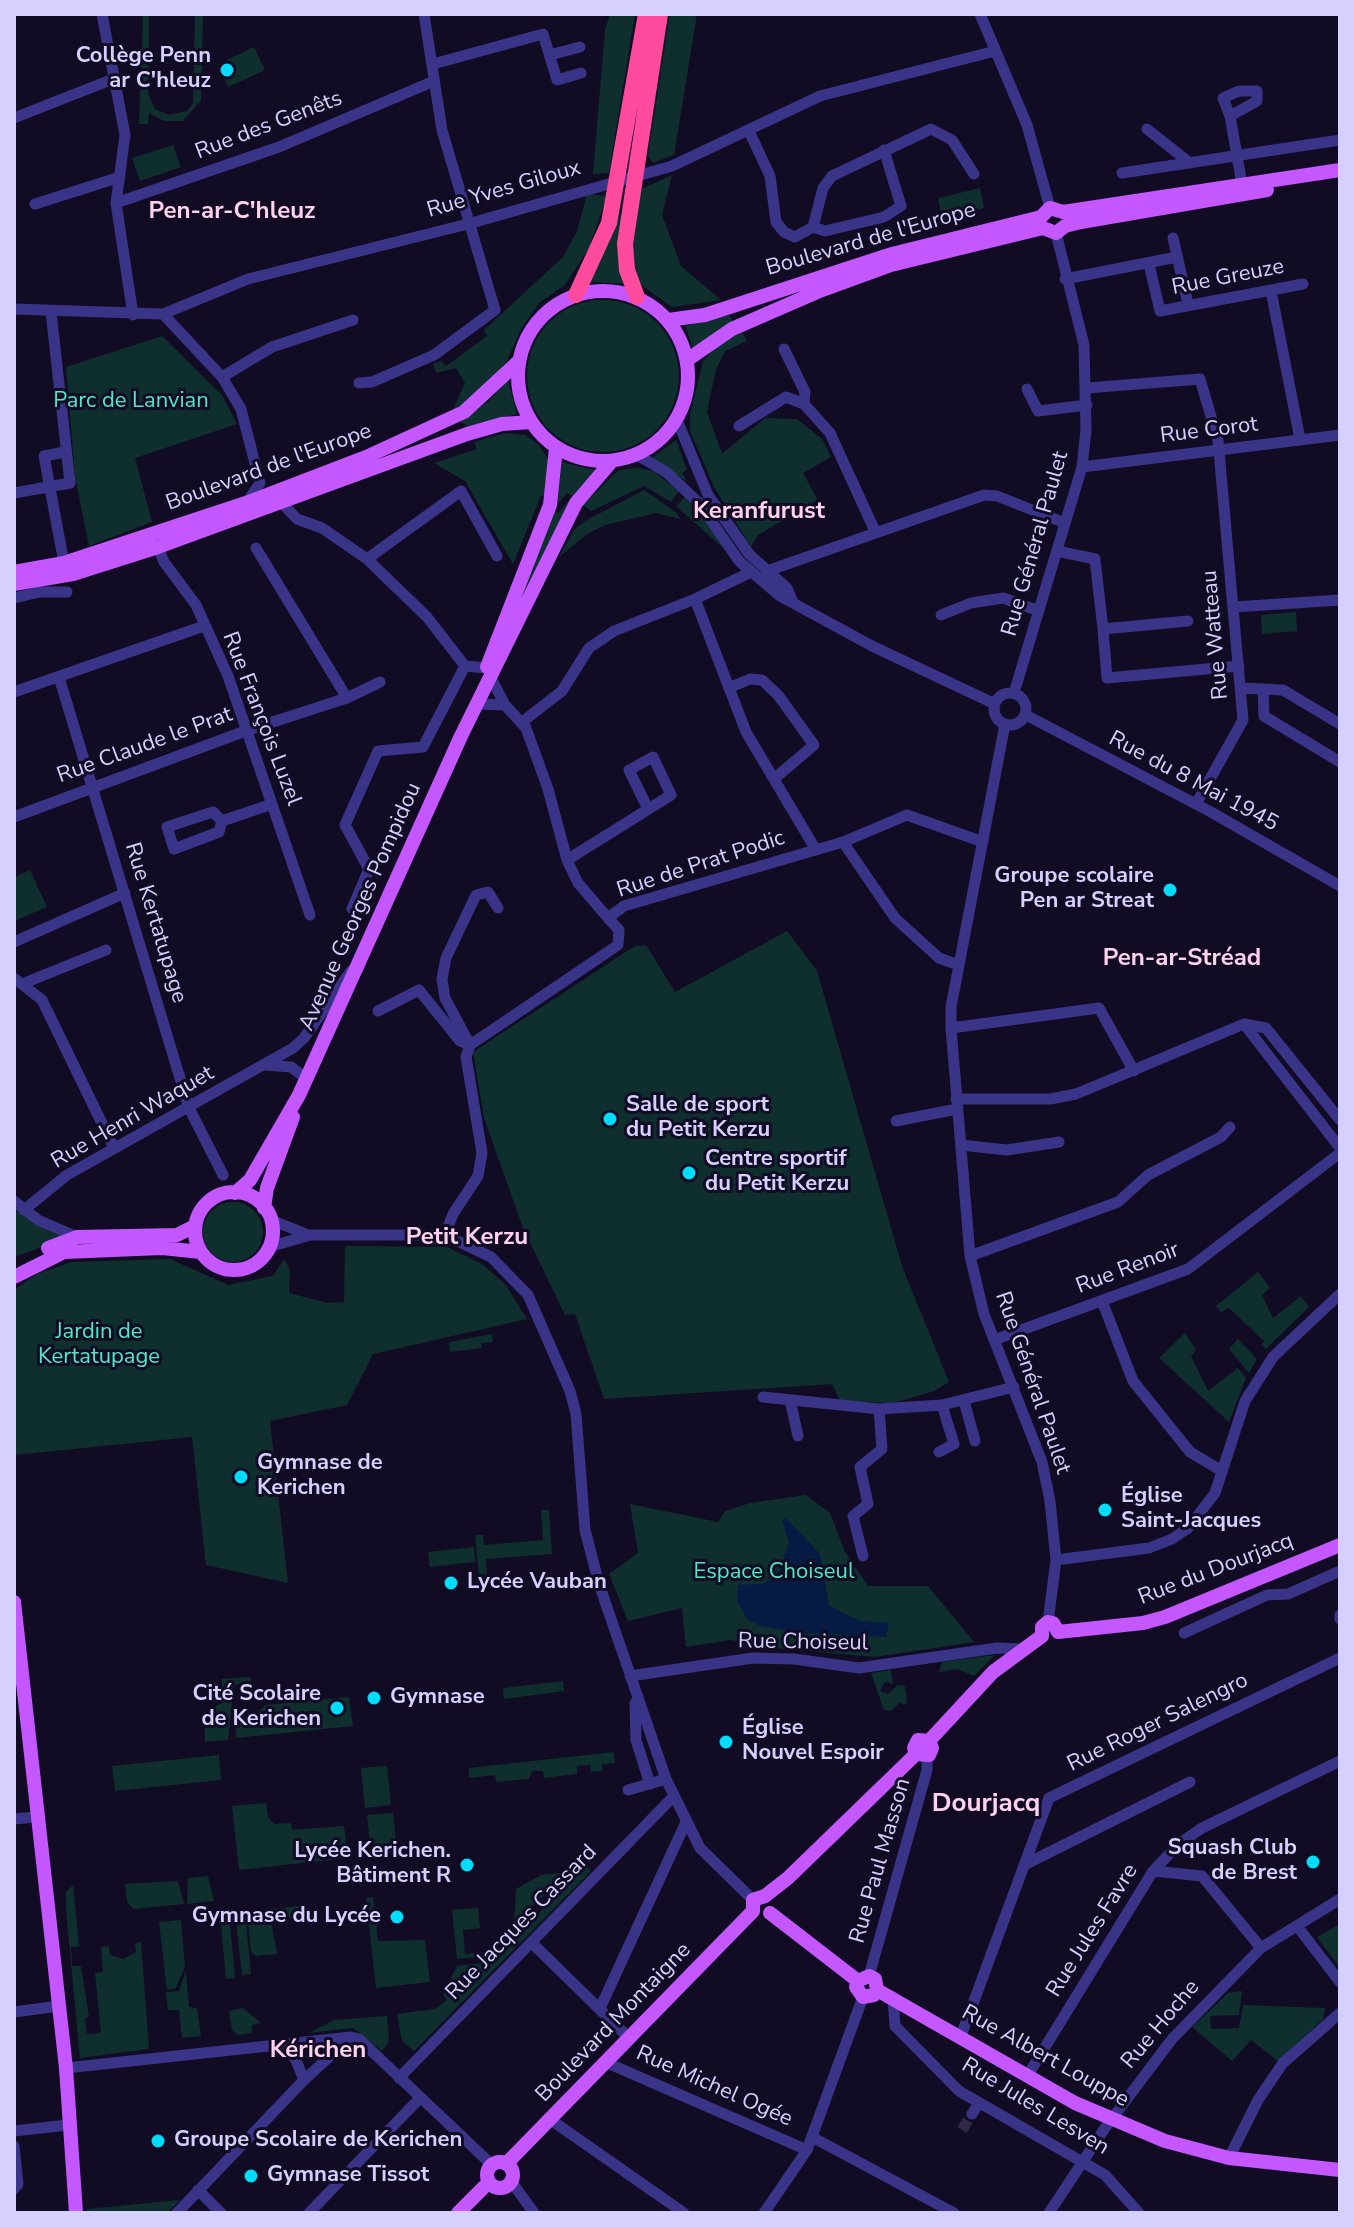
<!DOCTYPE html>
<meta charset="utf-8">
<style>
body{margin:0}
#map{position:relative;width:1354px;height:2227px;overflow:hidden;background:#110c24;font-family:"Nunito Sans",sans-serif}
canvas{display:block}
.frame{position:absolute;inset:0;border:16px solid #d6d0ff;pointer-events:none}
</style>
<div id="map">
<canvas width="1354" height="2227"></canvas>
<div class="frame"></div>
</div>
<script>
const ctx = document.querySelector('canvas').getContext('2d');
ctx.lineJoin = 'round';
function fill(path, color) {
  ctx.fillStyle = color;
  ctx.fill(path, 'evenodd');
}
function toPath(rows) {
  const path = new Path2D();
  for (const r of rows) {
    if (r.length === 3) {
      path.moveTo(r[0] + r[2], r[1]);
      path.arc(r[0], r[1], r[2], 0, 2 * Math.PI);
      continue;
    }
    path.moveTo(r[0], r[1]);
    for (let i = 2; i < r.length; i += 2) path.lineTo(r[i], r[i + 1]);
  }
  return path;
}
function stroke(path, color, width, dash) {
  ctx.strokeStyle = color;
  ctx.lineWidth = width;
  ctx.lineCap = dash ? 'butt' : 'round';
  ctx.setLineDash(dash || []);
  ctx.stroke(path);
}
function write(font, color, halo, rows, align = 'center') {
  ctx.font = font + ' "Nunito Sans",sans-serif';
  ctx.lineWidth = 6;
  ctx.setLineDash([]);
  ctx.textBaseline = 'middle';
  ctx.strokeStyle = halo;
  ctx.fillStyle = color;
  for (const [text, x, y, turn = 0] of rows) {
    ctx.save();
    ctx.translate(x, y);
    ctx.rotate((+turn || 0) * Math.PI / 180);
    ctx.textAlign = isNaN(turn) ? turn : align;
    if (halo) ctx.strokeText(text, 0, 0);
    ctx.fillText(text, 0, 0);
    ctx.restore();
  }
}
fill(toPath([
 [143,14,149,14,148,93,155,109,169,115,187,111,193,103,195,14,203,15,201,100,183,121,164,121,149,113,148,124,139,124],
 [610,14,635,14,609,173,593,174,605,30],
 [670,14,697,14,674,155,653,163,648,155],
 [254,47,265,70,228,87,218,64],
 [173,145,181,167,140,181,132,158],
 [672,175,662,215,681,266,721,300,672,307,637,282,630,262,639,190],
 [980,188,984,208,942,218,938,198],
 [587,194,607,196,589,248,565,285,539,303,521,329,507,361,486,387,452,412,465,383,456,368,436,373,433,364,441,361,446,366,487,336,484,330,563,257,577,231],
 [619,215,622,215,625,284,589,282],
 [603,376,76],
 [729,315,733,321,740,318,694,350,685,326],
 [742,332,747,341,725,351,716,369,707,412,722,454,765,418,797,419,822,439,831,457,803,473,818,500,758,535,751,547,714,487,690,431,690,415,703,361,718,344],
 [162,336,222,395,237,424,135,458,152,522,89,546,75,477,66,367],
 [508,380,517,414,468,426,460,422,489,401],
 [505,433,525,435,539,445,549,461,546,496,541,496,513,564,465,481,434,463,477,449,474,442],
 [676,440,687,470,682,473,687,482,652,458],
 [562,462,598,471,574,497,567,493,557,505],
 [638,468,653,471,679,491,671,502,644,486,591,511,583,505,619,470],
 [644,490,678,514,680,519,656,513,605,525,587,534,559,557,574,530,585,521],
 [685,497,704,518,723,548,676,506],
 [568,501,570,503,483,688,554,511,559,513],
 [1296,612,1297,631,1262,634,1261,615],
 [30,870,47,907,14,921,14,877],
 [787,931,817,971,902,1266,949,1382,934,1391,894,1403,840,1401,832,1384,604,1399,575,1314,565,1315,523,1228,484,1118,473,1052,635,946,646,945,675,992],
 [233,1232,30],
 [14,1209,46,1230,67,1238,14,1257],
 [345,1246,447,1247,482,1264,506,1285,527,1319,373,1354,347,1405,270,1421,288,1583,206,1565,192,1437,14,1455,14,1290,37,1274,72,1262,170,1259,228,1285,273,1276,284,1259,290,1269,289,1293,328,1303,344,1302],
 [1258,1272,1270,1288,1262,1295,1273,1318,1301,1296,1309,1307,1266,1349,1262,1345,1264,1341,1229,1308,1221,1312,1216,1306],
 [1185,1333,1196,1350,1191,1356,1208,1391,1238,1368,1246,1378,1229,1422,1159,1358],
 [492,1334,493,1342,481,1343,482,1348,450,1352,449,1342],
 [1238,1339,1257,1359,1249,1373,1229,1349],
 [806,1495,830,1513,845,1552,868,1586,928,1586,974,1642,875,1657,763,1647,731,1640,686,1647,682,1608,628,1621,609,1574,638,1553,630,1504,718,1522,725,1511,750,1503],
 [541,1510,549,1510,552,1554,486,1559,487,1574,479,1575,475,1535,483,1535,484,1545,543,1540],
 [474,1547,475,1562,430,1567,428,1552],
 [995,1655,974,1676,958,1669,939,1672,942,1662],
 [891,1670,893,1684,885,1682,880,1691,888,1694,898,1685,905,1686,907,1702,904,1705,900,1702,891,1711,884,1710,871,1673],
 [251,1677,251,1681,234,1685,228,1740,205,1742,204,1712,222,1703,222,1679],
 [563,1681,564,1691,504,1699,503,1688],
 [349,1697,353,1726,236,1738,236,1728,266,1705],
 [614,1752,615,1763,602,1764,602,1771,591,1772,590,1765,577,1766,577,1774,544,1778,543,1771,532,1771,529,1779,496,1782,495,1775,469,1778,469,1768],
 [219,1755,221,1780,115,1791,112,1766],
 [387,1766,391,1805,365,1808,361,1768],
 [266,1803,268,1817,274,1824,291,1823,292,1830,344,1826,348,1858,239,1870,232,1806],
 [393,1813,397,1852,371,1855,367,1815],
 [586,1866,591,1871,414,2051,402,2041,397,2014,435,2009,447,2000,443,1995,457,1966,490,1962],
 [568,1872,514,1924,516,1889,541,1875],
 [208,1876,214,1901,187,1904,188,1878],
 [178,1881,184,1904,133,1909,127,1901,125,1884],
 [73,1885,79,1946,71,1947,72,1966,81,1966,89,2017,85,2018,87,2034,101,2033,95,1973,103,1972,101,1947,109,1946,110,1955,123,1959,136,1952,135,1943,141,1942,149,2049,80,2058,66,1910,66,1892],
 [373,1897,378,1941,425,1940,430,1982,376,1988,366,1898],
 [299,1906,303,1915,271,1921,277,1954,256,1956,251,1952,247,1911],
 [478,1908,480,1928,463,1930,465,1954,493,1951,487,1956,457,1959,452,1910],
 [245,1912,251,1974,242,1975,235,1913],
 [229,1913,235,1978,226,1979,220,1914],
 [181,1920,185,1966,176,1988,167,1990,159,1922],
 [1340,1924,1340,1968,1317,1937],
 [186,1971,189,2007,197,2008,201,2036,182,2038,179,2010,168,2010,166,1992,179,1991],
 [1242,1991,1239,2015,1210,2016,1211,2029,1239,2028,1243,2005,1325,2008,1323,2019,1278,2061,1251,2040,1232,2061,1192,2027,1228,1993],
 [243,2008,261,2023,252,2025,252,2033,238,2035,232,2030,229,2011],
 [387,2016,389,2042,382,2051,353,2028,309,2033,334,2020],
 [180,2200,167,2213,88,2213,87,2209]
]), '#0f2f2e');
fill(toPath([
 [786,1518,820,1554,829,1606,860,1621,889,1623,886,1637,800,1633,760,1626,747,1619,737,1601,738,1585,763,1584,780,1570,789,1542,782,1521]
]), '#061b44');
stroke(toPath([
 [962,2130,972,2114]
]), '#2f2945', 11, [11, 5.5]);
stroke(toPath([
 [102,14,125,135,116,203,133,315],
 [980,14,1027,125,1050,208],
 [550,55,580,47],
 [433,64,543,34,557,80,581,73],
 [1230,116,1257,101,1257,91,1239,91,1223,98,1230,116,1243,190],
 [14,118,113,79],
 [1147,129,1190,163],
 [749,131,770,176,776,222,784,232,795,237,813,227,823,188,832,176,931,129,952,140,974,174],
 [1122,173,1340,140],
 [116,203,279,147,434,81],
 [35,204,120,177],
 [813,227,825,231,884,217,901,206,884,150],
 [1173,238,1188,304],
 [1149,264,1160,311,1303,284],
 [1065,279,1177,257],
 [1271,291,1300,439],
 [14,309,163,314,248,279,468,224,672,166,820,96,995,51],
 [163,314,222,377,241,409,260,483,247,502],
 [784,349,805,392,804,404],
 [222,377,272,347,353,320],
 [359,383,372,382,434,355,495,310,442,130,424,14],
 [1087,388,1200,379,1218,440,1243,720,1196,804],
 [1027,389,1038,411,1087,405],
 [677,420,708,495,749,554,787,588,792,600],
 [739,426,786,397,804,404,830,433,875,531],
 [637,455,666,472,699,503,739,561,780,596,872,646,995,704],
 [1082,467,1340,435],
 [14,493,70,483,51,312],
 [281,502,297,519,322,528,367,559,427,617,465,666,487,668],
 [158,547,164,562,196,605,228,676,310,915],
 [256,548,347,698],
 [1057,551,1095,559,1103,629,1188,621],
 [367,559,461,491,497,556],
 [64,563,44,456,65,452],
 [767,571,984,495,997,496,1065,523],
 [14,598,40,592,67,592],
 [695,599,746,732,816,850],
 [1234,607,1340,600],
 [941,615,971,603,1003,598,1039,611],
 [1103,629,1107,678,1239,666],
 [59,677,189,1108,223,1175],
 [491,678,505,705,526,728,548,789,567,860,578,883,608,918],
 [731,687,750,679,762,680,778,695,814,745,775,778],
 [1241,688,1283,690,1340,724],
 [1263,689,1264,716,1340,762],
 [14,692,204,626],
 [1010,709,16],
 [1014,693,1082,467,1086,430,1084,345,1056,233],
 [477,704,505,705],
 [1026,715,1211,812,1340,886],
 [522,722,562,691,589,648,614,631,695,599,751,572],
 [1005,724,951,1007,951,1028,970,1256,984,1314,1042,1462,1050,1501,1056,1560,1048,1622],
 [213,812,222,821,219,832,174,849,167,827,213,812],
 [14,817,248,730,347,698,380,682],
 [222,821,272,804],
 [843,842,895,918,939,958,959,965],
 [567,860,671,795,653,757,629,770,648,809],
 [352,909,369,869,345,825,378,751,423,747,465,666],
 [14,942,125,893],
 [14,978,42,1000,114,1148],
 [22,984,106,950],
 [378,1011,419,990,460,1041,470,1045],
 [951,1028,1099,1008,1134,1071],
 [470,1045,445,998,442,979,446,958,476,895,488,892,498,908],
 [266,1065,291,1067,307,1079],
 [956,1099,1050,1099,1076,1094,1244,1024],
 [1340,1120,1266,1028,1244,1024,1340,1148],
 [896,1121,957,1109],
 [961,1145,1007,1150,1059,1142],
 [14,1201,38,1220,77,1237],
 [24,1210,67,1175,293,1048,304,1038,351,971],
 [271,1220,306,1234],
 [445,1235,453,1214,478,1176,482,1153,466,1057,470,1045,618,945,619,930,608,918,624,906,843,842,907,815,983,842],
 [269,1247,310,1235,445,1235,491,1257,528,1295,570,1391,576,1414,585,1530,599,1584,666,1779,700,1848,753,1900],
 [970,1256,1118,1202,1148,1175,1221,1137,1230,1127],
 [1102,1301,1133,1381,1190,1452,1222,1471],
 [994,1340,1188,1269,1340,1153],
 [763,1397,879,1409,942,1405,1014,1387],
 [790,1400,798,1436],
 [964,1401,975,1441],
 [939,1452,954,1444,942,1405],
 [863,1556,853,1516,868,1504,860,1467,882,1449,879,1409],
 [1056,1560,1149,1548,1172,1539,1188,1528,1215,1493,1245,1401,1273,1357,1340,1294],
 [1340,1615,1340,1619],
 [1184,1633,1267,1595,1288,1594,1340,1571],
 [630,1676,753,1658,794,1659,859,1668,997,1648,1022,1649],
 [635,1703,636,1740,650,1784],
 [628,1790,666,1779],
 [14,1819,36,1817],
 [1024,1865,1190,1782],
 [1153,1871,1202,1876,1261,1948],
 [1297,1926,1340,1982],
 [532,1943,629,2038],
 [869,1976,927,1770,927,1756],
 [893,1997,895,2026,959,2091,1105,2175,1139,2213],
 [601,2006,686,1822],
 [14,2012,59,2006],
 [961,2036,1049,1798,1340,1658],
 [275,2047,285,2048,295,2058,304,2080],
 [605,2062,807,2150],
 [66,2068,351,2037,359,2039,492,2165],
 [1028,2075,1153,1871,1179,1844,1202,1828,1340,1761],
 [399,2078,673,1797],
 [972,2114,979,2103],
 [551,2120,684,2213],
 [14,2131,68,2125],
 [812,2137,954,2213],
 [14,2146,18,2184,14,2189],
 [1229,2158,1258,2100,1283,2063,1340,2013],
 [511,2181,534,2213],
 [198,2190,221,2213],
 [177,2213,304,2080,351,2037],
 [309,2213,419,2099],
 [764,2213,807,2150,863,1997],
 [1049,2213,1105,2128,1172,2039,1261,1948,1340,1899]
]), '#393487', 11);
stroke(toPath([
 [1041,217,1050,208,1063,212,1340,170],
 [1043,228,1056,233,1065,226,1081,222,1267,190],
 [603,376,85],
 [668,320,705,315,892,254,1041,217],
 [687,360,732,329,817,292,891,265,1043,228],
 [14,572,64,563,246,503,366,457,464,412,518,362],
 [14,584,73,574,158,547,467,434,502,424,531,422],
 [487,667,550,505,556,448],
 [234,1231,39],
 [235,1193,250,1180,299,1095,461,736,576,503,611,462],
 [264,1208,267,1188,293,1117],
 [48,1248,77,1237,177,1235,195,1226],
 [14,1277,64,1252,162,1248,201,1252],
 [14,1602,66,2068,76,2213],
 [1058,1632,1143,1623,1165,1617,1340,1545],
 [1042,1636,1042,1627,1048,1622,1053,1623,1058,1632],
 [929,1741,993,1672,1042,1636],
 [916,1754,929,1755,932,1748,929,1741],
 [753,1911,753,1900,765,1896,788,1878,916,1754,914,1748,918,1740,929,1741],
 [770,1913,858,1981],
 [858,1981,856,1987,863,1997,874,1995,877,1990],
 [858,1981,869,1976,875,1979,877,1990],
 [877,1990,1075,2103,1165,2141,1229,2158,1340,2170],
 [500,2175,13],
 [506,2164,753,1911],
 [458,2213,489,2182]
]), '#c457ff', 14);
stroke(toPath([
 [576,295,609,223,646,14],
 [637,297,627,270,625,244,660,14]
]), '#ff4b9d', 16);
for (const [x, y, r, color] of [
 [227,70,8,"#00dcfb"],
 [1170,890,8,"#00dcfb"],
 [610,1119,8,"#00dcfb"],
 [689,1173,8,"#00dcfb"],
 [241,1477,8,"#00dcfb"],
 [1105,1510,8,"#00dcfb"],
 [451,1583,8,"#00dcfb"],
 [374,1698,8,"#00dcfb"],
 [337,1708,8,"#00dcfb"],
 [726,1742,8,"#00dcfb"],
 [1313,1862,8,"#00dcfb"],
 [467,1865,8,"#00dcfb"],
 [397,1917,8,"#00dcfb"],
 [158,2141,8,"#00dcfb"],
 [251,2176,8,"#00dcfb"]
]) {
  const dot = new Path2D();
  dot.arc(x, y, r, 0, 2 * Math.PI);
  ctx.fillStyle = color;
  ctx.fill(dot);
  stroke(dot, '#110c24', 3);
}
write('bold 22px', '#d6d0ff', '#110c24', [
 ["Collège Penn",211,57,"right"],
 ["ar C'hleuz",211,82,"right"],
 ["Groupe scolaire",1154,877,"right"],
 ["Pen ar Streat",1154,902,"right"],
 ["Salle de sport",626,1106],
 ["du Petit Kerzu",626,1131],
 ["Centre sportif",705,1160],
 ["du Petit Kerzu",705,1185],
 ["Gymnase de",257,1464],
 ["Kerichen",257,1489],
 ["Église",1121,1497],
 ["Saint-Jacques",1121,1522],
 ["Lycée Vauban",467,1583],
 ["Cité Scolaire",321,1695,"right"],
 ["de Kerichen",321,1720,"right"],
 ["Gymnase",390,1698],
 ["Église",742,1729],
 ["Nouvel Espoir",742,1754],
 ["Squash Club",1297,1849,"right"],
 ["de Brest",1297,1874,"right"],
 ["Lycée Kerichen.",451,1852,"right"],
 ["Bâtiment R",451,1877,"right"],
 ["Gymnase du Lycée",381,1917,"right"],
 ["Groupe Scolaire de Kerichen",174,2141],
 ["Gymnase Tissot",267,2176]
], 'left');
write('22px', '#d6d0ff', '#110c24', [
 ["Rue des Genêts",269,126,-21],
 ["Rue Yves Giloux",504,190,-16],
 ["Boulevard de l'Europe",871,240,-16],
 ["Rue Greuze",1228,278,-11],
 ["Rue Corot",1209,431,-7],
 ["Boulevard de l'Europe",269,468,-20],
 ["Rue Général Paulet",1036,544,-74],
 ["Rue Watteau",1216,635,-95],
 ["Rue François Luzel",261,719,69],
 ["Rue Claude le Prat",145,746,-20],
 ["Rue du 8 Mai 1945",1193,782,28],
 ["Rue de Prat Podic",701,865,-18],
 ["Avenue Georges Pompidou",361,907,-66],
 ["Rue Kertatupage",155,923,73],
 ["Rue Henri Waquet",133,1118,-30],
 ["Rue Renoir",1128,1269,-21],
 ["Rue Général Paulet",1032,1383,71],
 ["Rue du Dourjacq",1216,1570,-21],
 ["Rue Choiseul",803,1643,1],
 ["Rue Roger Salengro",1158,1723,-26],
 ["Rue Paul Masson",881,1861,-74],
 ["Rue Jacques Cassard",522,1923,-46],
 ["Rue Jules Favre",1093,1931,-58],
 ["Boulevard Montaigne",614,2023,-46],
 ["Rue Hoche",1161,2025,-50],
 ["Rue Albert Louppe",1045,2057,29],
 ["Rue Michel Ogée",714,2087,24],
 ["Rue Jules Lesven",1035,2107,31]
]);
write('22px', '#52e8c6', '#110c24', [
 ["Parc de Lanvian",131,402],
 ["Jardin de",99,1333],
 ["Kertatupage",99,1358],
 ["Espace Choiseul",774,1573]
]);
write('bold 24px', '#ffd2ee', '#110c24', [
 ["Pen-ar-C'hleuz",232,212],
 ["Keranfurust",759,512],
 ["Pen-ar-Stréad",1182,959],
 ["Petit Kerzu",467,1238],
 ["Kérichen",318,2051]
]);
write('bold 26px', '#ffd2ee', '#110c24', [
 ["Dourjacq",986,1805]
]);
</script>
